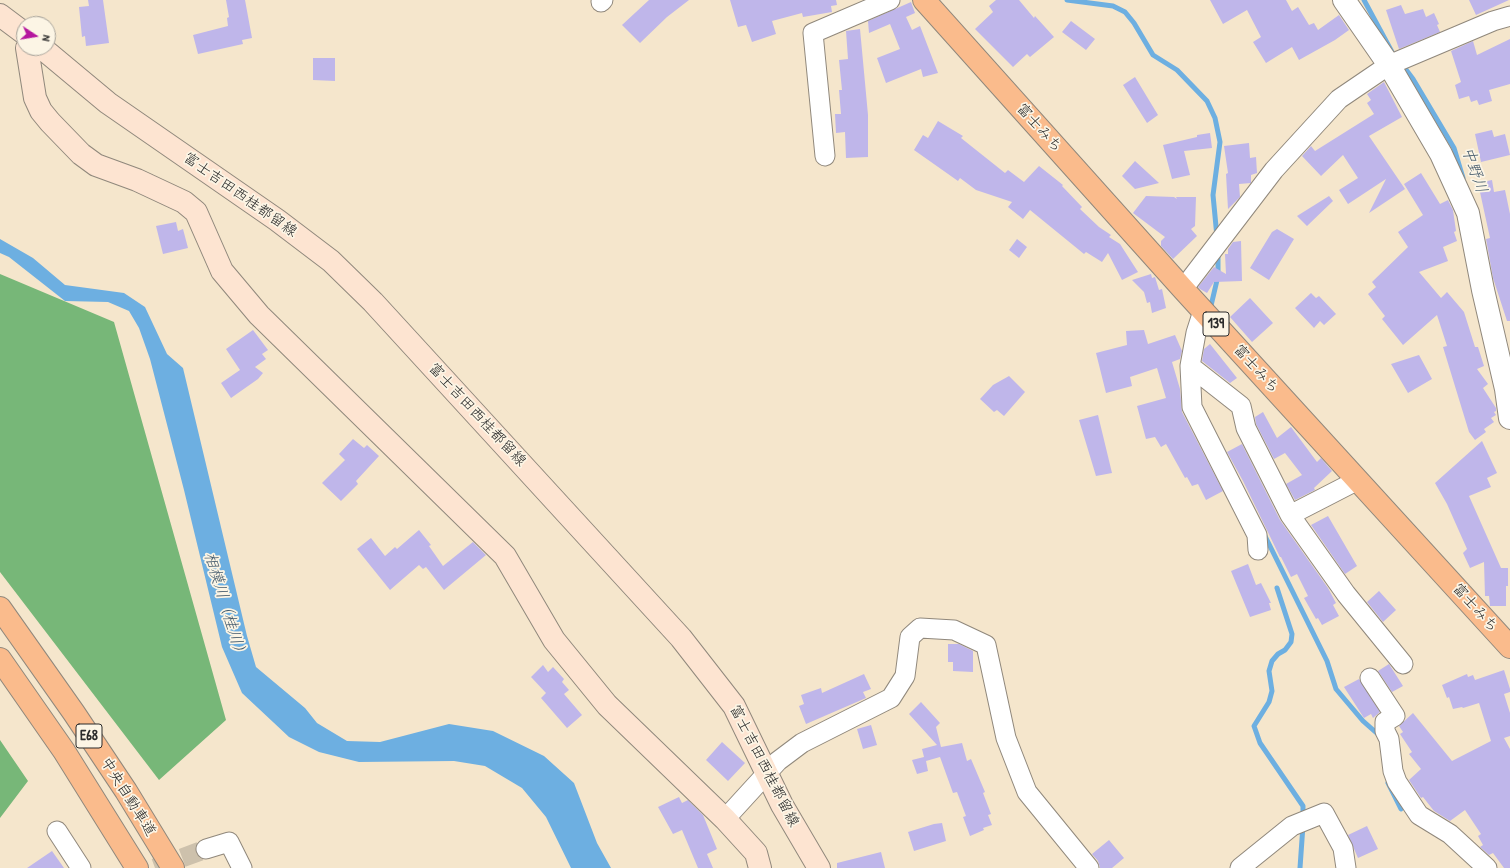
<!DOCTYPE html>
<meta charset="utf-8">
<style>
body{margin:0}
#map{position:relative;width:1510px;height:868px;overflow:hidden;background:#f5e6cc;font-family:"Patrick Hand",sans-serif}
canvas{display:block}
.north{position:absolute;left:16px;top:16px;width:40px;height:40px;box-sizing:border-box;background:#fcf5e5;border:1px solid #a8a49b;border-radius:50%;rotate:102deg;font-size:11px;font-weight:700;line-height:16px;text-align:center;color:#2b2b2b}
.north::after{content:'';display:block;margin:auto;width:14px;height:18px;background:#b5179e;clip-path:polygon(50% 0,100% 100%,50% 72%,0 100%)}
</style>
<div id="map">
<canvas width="1510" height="868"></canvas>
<div class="north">N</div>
</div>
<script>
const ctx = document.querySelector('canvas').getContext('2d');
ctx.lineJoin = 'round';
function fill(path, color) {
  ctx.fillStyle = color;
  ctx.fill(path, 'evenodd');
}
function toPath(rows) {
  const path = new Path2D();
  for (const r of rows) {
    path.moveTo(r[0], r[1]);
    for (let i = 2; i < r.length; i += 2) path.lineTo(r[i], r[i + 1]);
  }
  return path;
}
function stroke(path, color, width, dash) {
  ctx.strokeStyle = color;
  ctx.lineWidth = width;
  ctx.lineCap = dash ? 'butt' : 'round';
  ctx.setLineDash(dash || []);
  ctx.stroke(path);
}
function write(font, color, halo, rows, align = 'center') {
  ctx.font = font + ' "Patrick Hand","Klee One",sans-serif';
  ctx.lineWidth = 3.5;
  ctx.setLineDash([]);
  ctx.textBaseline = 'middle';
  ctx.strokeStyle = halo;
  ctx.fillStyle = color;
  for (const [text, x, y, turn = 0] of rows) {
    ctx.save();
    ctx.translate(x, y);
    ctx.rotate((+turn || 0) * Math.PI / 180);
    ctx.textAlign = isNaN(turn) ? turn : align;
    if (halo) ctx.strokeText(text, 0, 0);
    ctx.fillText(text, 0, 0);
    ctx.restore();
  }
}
fill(toPath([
 [0,274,114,322,226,720,159,780,0,572],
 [0,740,28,781,0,818]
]), '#77b778');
fill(toPath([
 [0,239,33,258,65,285,124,293,145,307,167,354,183,368,247,636,256,667,305,708,317,723,347,741,380,742,449,724,493,731,544,756,574,783,597,843,611,868,571,868,546,817,522,788,485,766,454,761,359,762,319,752,289,737,242,693,222,647,184,490,150,359,139,328,129,311,108,302,65,301,9,257,0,253]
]), '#6dafe1');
stroke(toPath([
 [1067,0,1113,6,1125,12,1134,23,1153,55,1177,70,1207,101,1215,118,1220,142,1213,195,1217,237],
 [1364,0,1392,52],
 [1401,63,1413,79,1454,148,1463,178],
 [1210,310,1218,276,1218,253],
 [1264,534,1327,661,1336,689,1363,721,1380,736],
 [1277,588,1292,634,1291,642,1285,650,1278,654,1272,661,1269,671,1272,691,1269,702,1254,726,1260,743,1303,806,1303,817],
 [1388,783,1401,809],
 [1300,868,1303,825]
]), '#6dafe1', 5);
fill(toPath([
 [88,0,103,0,109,43,86,46,85,36,82,37,79,7,89,6],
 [226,0,245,0,252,38,242,40,243,44,198,54,193,35,228,26,227,18,229,17],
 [649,0,689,0,667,17,640,43,622,25],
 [730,0,836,0,837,5,831,6,832,12,803,17,802,13,772,21,776,34,752,42,746,25,738,27],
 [996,0,1019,0,1034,18,1035,16,1054,37,1030,57,1027,54,1013,67,975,29,993,12,989,6],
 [1210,0,1286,0,1292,11,1298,7,1309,25,1314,23,1318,30,1339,15,1349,30,1335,40,1299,60,1292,47,1266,63,1253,42,1261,37,1247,10,1223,24],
 [1469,0,1509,0,1476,15],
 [911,2,915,13,906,17,912,30,920,26,938,73,923,77,921,69,886,83,877,58,900,49,890,24,869,33,868,21],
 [1401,5,1405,14,1423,9,1426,17,1434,13,1439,24,1437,25,1440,32,1399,49,1386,10],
 [1071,21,1095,39,1086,50,1062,32],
 [860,29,868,115,868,157,846,158,845,132,836,133,835,114,841,114,839,90,842,90,839,60,848,59,846,31],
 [1510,39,1510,84,1489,90,1492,101,1479,105,1477,100,1471,102,1469,96,1459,99,1455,85,1461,82,1451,51,1473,41,1477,55],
 [313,58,335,58,335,81,313,80],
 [1135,77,1158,115,1147,123,1123,85],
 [1384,82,1402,117,1369,136,1405,189,1369,213,1386,179,1348,204,1339,190,1358,178,1343,155,1321,176,1302,156,1311,146,1315,151,1374,114,1367,103,1371,100,1367,94],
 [938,121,963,136,961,138,1005,173,1008,170,1024,182,1039,166,1063,185,1062,186,1082,207,1080,209,1099,227,1111,235,1109,237,1120,244,1138,272,1122,280,1108,253,1102,262,1086,252,1084,254,1030,210,1023,219,1008,207,1012,202,976,190,960,178,958,181,914,150,923,135,928,138],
 [1492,130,1494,137,1505,134,1510,155,1481,162,1475,134],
 [1210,133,1212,148,1184,151,1190,175,1172,179,1163,145,1197,137,1197,135],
 [1249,143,1250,158,1256,157,1257,173,1251,175,1251,183,1239,184,1240,197,1228,209,1226,174,1228,173,1224,146],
 [1135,161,1159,183,1135,189,1122,176],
 [1421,173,1440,204,1448,200,1453,210,1456,231,1454,232,1457,241,1443,247,1448,261,1419,272,1441,298,1447,292,1464,312,1475,347,1478,347,1484,366,1477,369,1488,384,1483,388,1496,408,1496,411,1494,412,1496,415,1491,418,1494,422,1484,429,1486,432,1475,440,1469,432,1443,347,1447,346,1437,315,1403,345,1382,319,1385,316,1368,294,1376,287,1372,282,1408,247,1398,232,1423,215,1404,184],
 [1492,180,1494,192,1505,190,1510,214,1510,321,1507,321,1493,278,1486,239,1490,238,1478,183],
 [1146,196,1174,197,1177,199,1176,197,1196,197,1195,226,1191,229,1197,236,1173,259,1161,246,1161,241,1165,237,1133,213],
 [1329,196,1333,201,1307,226,1297,216],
 [176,222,178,231,183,229,188,248,163,254,156,226],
 [1277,229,1294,239,1269,280,1250,268,1272,232],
 [1017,239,1027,247,1019,258,1009,250],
 [1241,241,1242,281,1214,282,1207,293,1200,289,1198,287,1214,267,1226,274,1225,254,1228,254,1228,249,1233,242],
 [1151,274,1152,278,1155,277,1159,290,1162,289,1166,308,1152,313,1150,302,1147,303,1144,292,1132,280],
 [1311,293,1316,298,1319,296,1336,314,1324,325,1320,321,1314,328,1295,308],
 [1250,298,1273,323,1252,342,1230,317],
 [253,330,268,350,262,354,266,359,255,367,263,373,258,379,231,398,221,383,240,370,226,349],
 [1144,330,1148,344,1175,335,1182,351,1180,359,1172,362,1180,389,1182,412,1223,491,1206,500,1198,484,1192,486,1187,477,1185,478,1166,444,1161,447,1155,437,1146,439,1137,406,1166,398,1157,368,1130,377,1132,386,1106,393,1096,353,1127,345,1126,331],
 [1210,344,1237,378,1230,383,1202,361,1204,349],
 [1419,355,1432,379,1408,393,1391,364],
 [1009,376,1025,392,1004,416,997,410,994,412,980,399,993,385],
 [1263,412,1277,438,1291,427,1317,462,1321,458,1332,471,1314,488,1315,490,1295,500,1286,484,1302,475,1285,453,1274,459,1256,424,1255,417],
 [1098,415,1112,473,1096,476,1079,420],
 [353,439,364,448,367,445,379,456,356,481,358,484,341,501,322,483,345,460,339,454],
 [1482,441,1497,473,1487,478,1491,487,1469,496,1501,568,1508,568,1508,586,1506,586,1506,606,1490,606,1489,596,1485,596,1484,562,1470,568,1463,553,1467,549,1447,504,1435,483],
 [1242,444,1280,520,1328,588,1336,603,1333,605,1339,616,1322,625,1318,618,1316,619,1304,598,1308,596,1297,574,1291,577,1281,557,1280,557,1243,481,1227,452],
 [1328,516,1357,566,1345,574,1311,525],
 [419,530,431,545,429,546,443,566,473,542,486,555,444,590,426,567,423,569,419,565,390,590,357,549,371,538,385,556,395,547,397,549],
 [1248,564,1256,585,1261,583,1271,603,1269,603,1271,610,1250,617,1231,571],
 [1379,591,1396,610,1383,622,1367,602],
 [948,644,959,644,973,651,973,672,953,671,953,662,948,662],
 [1389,664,1403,686,1392,692,1378,671],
 [543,665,548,672,553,667,564,679,562,682,569,690,564,694,582,715,567,728,541,698,546,693,531,677],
 [1504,670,1510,689,1510,692,1504,694,1510,713,1510,736,1504,738,1510,749,1510,868,1504,868,1493,853,1489,855,1480,847,1483,845,1478,836,1481,834,1465,810,1450,821,1434,811,1423,797,1421,798,1409,780,1421,769,1409,754,1412,752,1400,734,1403,732,1399,726,1413,713,1452,761,1491,741,1479,703,1463,708,1462,707,1453,709,1449,697,1447,698,1442,685,1467,674,1468,677,1473,675,1475,680],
 [864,674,871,689,863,692,866,698,806,724,799,706,804,704,801,695,821,688,822,693],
 [1359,679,1380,712,1373,718,1371,714,1364,718,1344,687],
 [921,702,940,723,936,727,941,747,962,743,967,761,971,759,985,792,983,793,991,814,988,815,992,825,983,828,984,830,970,836,963,817,966,816,957,792,953,793,940,757,926,761,928,771,917,774,912,760,924,757,922,749,937,745,909,714],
 [871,725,877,745,863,749,857,729],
 [722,742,745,763,728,781,706,760],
 [679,797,682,803,688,800,703,815,717,849,707,854,713,868,698,868,682,830,673,834,658,807],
 [942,823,946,841,914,851,908,832,934,824],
 [1367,826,1378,849,1358,858,1348,835],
 [1109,840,1124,858,1112,868,1100,868,1098,861,1092,854],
 [52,851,64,868,27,868],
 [881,852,885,868,837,868,837,863]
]), '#bfb6ea');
stroke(toPath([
 [155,868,206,849]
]), '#cdc1ac', 19, [19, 10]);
const minor = toPath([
 [601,2,603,0],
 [825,156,813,33,890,0],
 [1183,289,1274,170,1339,99,1389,65,1493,21,1510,16],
 [1203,311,1196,333,1190,366,1192,407,1257,535,1258,550],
 [1190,366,1241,406,1246,428,1290,515,1346,594,1403,664],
 [1290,515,1358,480],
 [1370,678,1395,716,1385,722,1385,731,1389,739,1393,771,1397,782,1419,815,1450,834,1487,868],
 [725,819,778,761,802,743,891,698,905,676,910,637,920,628,954,630,986,645,1006,738,1027,792,1089,868],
 [57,831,81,868],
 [206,849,229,842,242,868],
 [1240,868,1292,826,1324,813,1343,848,1346,868]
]);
const tertiary = toPath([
 [1344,0,1389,65,1441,154,1468,213,1483,290,1506,389,1510,418]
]);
const secondary = toPath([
 [0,15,24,33],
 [27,48,35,98,41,111,50,122,81,154,96,165,137,180,184,202,196,212,222,271,259,315,505,556,554,640,607,705,725,819,756,853,760,868],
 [42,48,108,103,277,220,331,261,373,302,681,638,734,706,782,805,819,868]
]);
const trunk = toPath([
 [924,0,1183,289,1510,647]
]);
const motorway = toPath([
 [0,608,74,713,126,791,173,868],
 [0,659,64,751,137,868]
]);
stroke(minor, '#90887c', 21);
stroke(tertiary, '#90887c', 24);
stroke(secondary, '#90887c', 24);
stroke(trunk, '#90887c', 24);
stroke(motorway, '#90887c', 24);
stroke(minor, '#fff', 19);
stroke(tertiary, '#fff', 22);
stroke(secondary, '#fde4d1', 22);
stroke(trunk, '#fabb8c', 22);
stroke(motorway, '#fabb8c', 22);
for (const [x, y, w] of [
 [1216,324,26],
 [89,736,26]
]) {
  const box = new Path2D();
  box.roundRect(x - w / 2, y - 12, w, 24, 3);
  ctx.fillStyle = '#fcf5e5';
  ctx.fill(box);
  stroke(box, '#2b2b2b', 1);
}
write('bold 14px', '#2b2b2b', null, [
 ["139",1216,324],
 ["E68",89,736]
]);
write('15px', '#2b2b2b', '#fcf5e5', [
 ["富士みち",1039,128,48],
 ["富士吉田西桂都留線",240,195,35],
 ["富士みち",1256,369,48],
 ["富士吉田西桂都留線",477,415,47],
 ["富士みち",1475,608,48],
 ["富士吉田西桂都留線",764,766,63],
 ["中央自動車道",128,797,58]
]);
write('italic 16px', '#42596b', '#fcf5e5', [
 ["中野川",1474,170,71],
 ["相模川（桂川）",225,606,73]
]);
</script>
